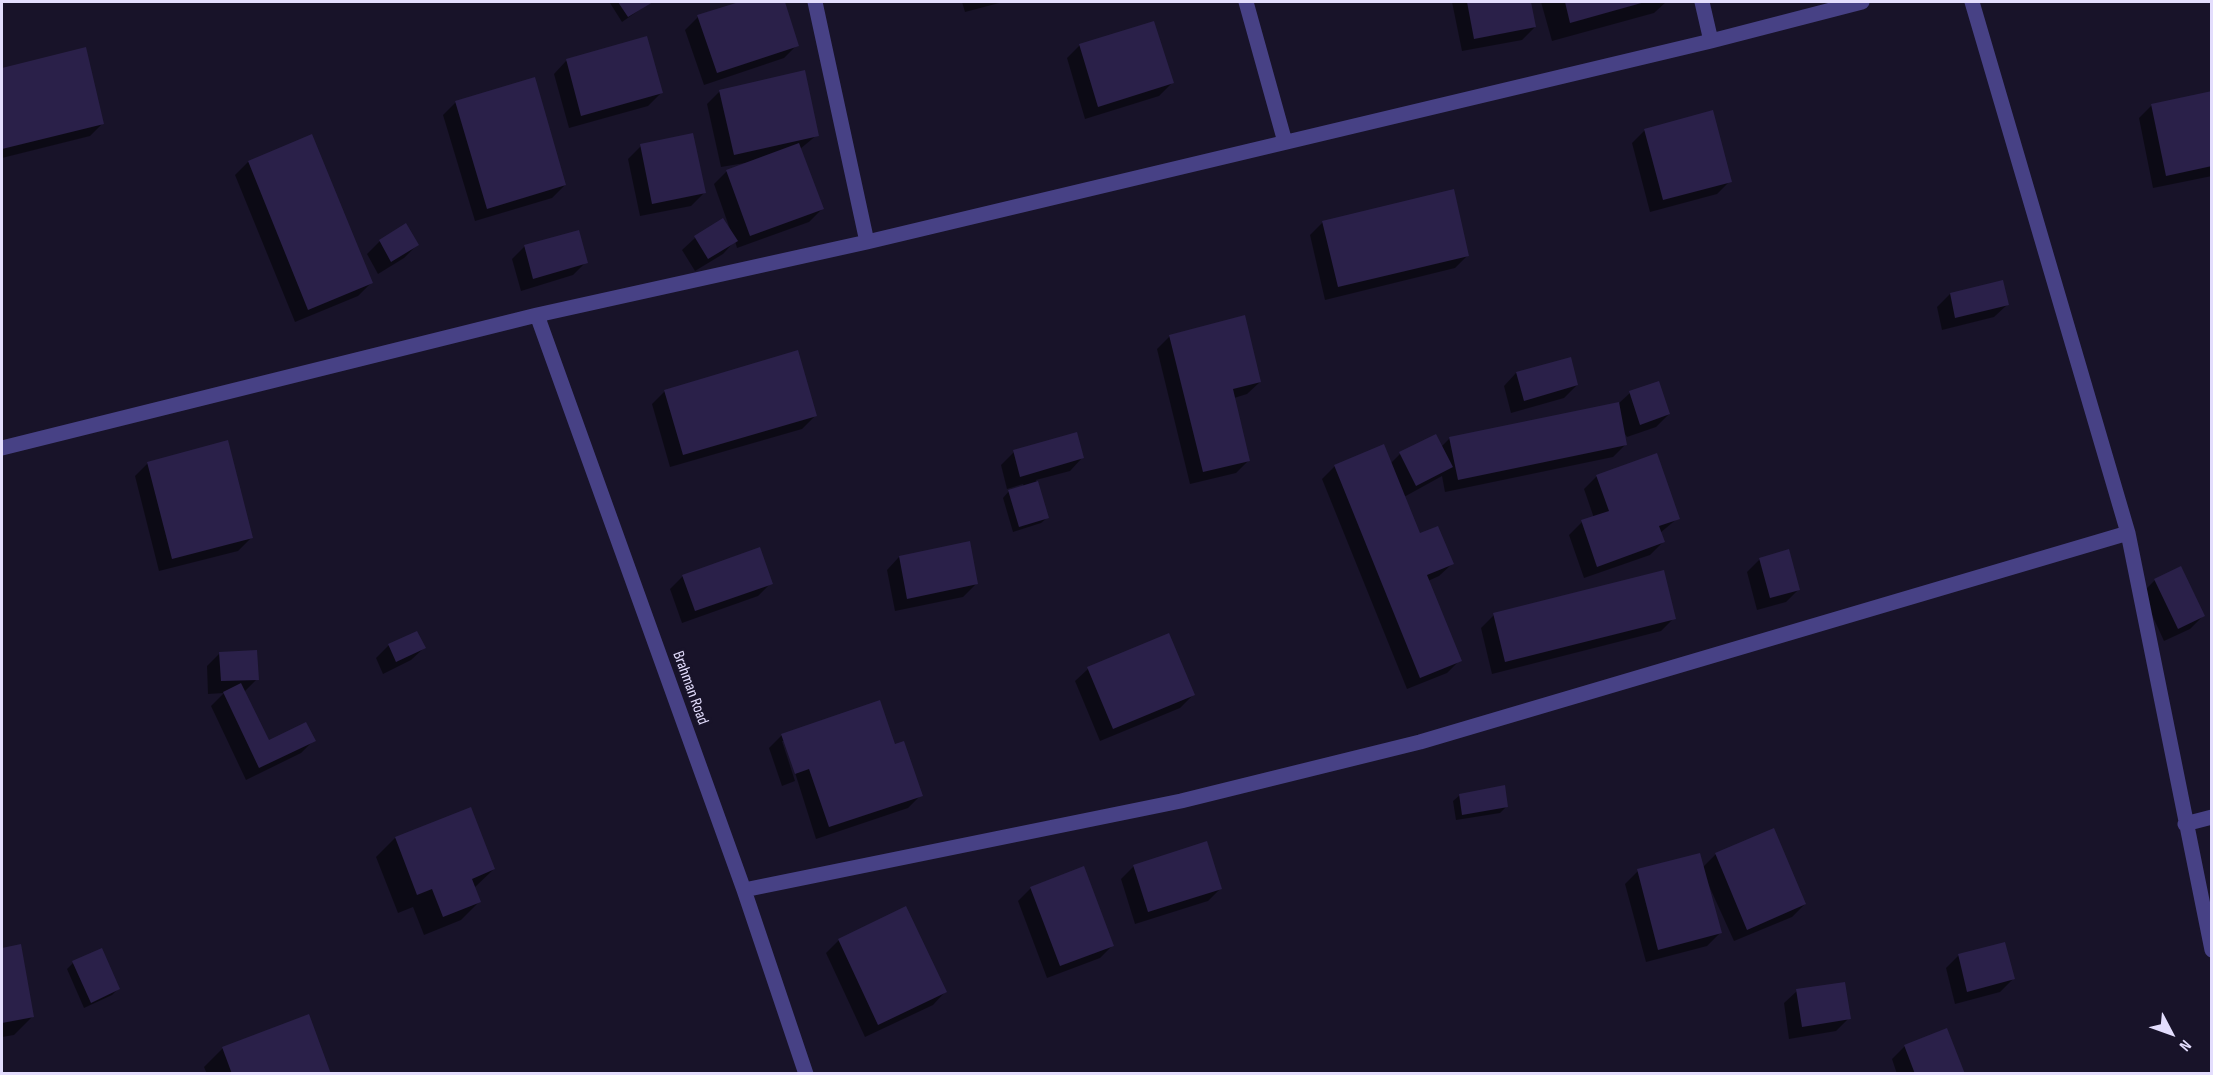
<!DOCTYPE html>
<style>
body{margin:0}
#map{position:relative;width:2213px;height:1075px;overflow:hidden;background:#181329;font-family:"Sofia Sans Condensed",sans-serif}
canvas{display:block}
.frame{position:absolute;inset:0;border:3px solid #e3ddfd;pointer-events:none}
.north{position:absolute;left:2141px;top:1003px;width:60px;height:60px;-webkit-text-stroke:4px #181329;paint-order:stroke;rotate:131deg;font-size:16px;font-weight:700;line-height:24px;text-align:center;color:#e3ddfd}
.north::after{content:'';display:block;margin:auto;width:21px;height:27px;background:#e3ddfd;clip-path:polygon(50% 0,100% 100%,50% 72%,0 100%)}
</style>
<div id="map">
<canvas width="2213" height="1075"></canvas>
<div class="frame"></div>
<div class="north">N</div>
</div>
<script>
const ctx = document.querySelector('canvas').getContext('2d');
ctx.lineJoin = 'round';
function fill(path, color) {
  ctx.fillStyle = color;
  ctx.fill(path, 'evenodd');
}
function toPath(rows) {
  const path = new Path2D();
  for (const r of rows) {
    path.moveTo(r[0], r[1]);
    for (let i = 2; i < r.length; i += 2) path.lineTo(r[i], r[i + 1]);
  }
  return path;
}
function stroke(path, color, width, dash) {
  ctx.strokeStyle = color;
  ctx.lineWidth = width;
  ctx.lineCap = dash ? 'butt' : 'round';
  ctx.setLineDash(dash || []);
  ctx.stroke(path);
}
function write(font, color, halo, rows, align = 'center') {
  ctx.font = font + ' "Sofia Sans Condensed",sans-serif';
  ctx.lineWidth = 6;
  ctx.setLineDash([]);
  ctx.textBaseline = 'middle';
  ctx.strokeStyle = halo;
  ctx.fillStyle = color;
  for (const [text, x, y, turn = 0] of rows) {
    ctx.save();
    ctx.translate(x, y);
    ctx.rotate((+turn || 0) * Math.PI / 180);
    ctx.textAlign = isNaN(turn) ? turn : align;
    if (halo) ctx.strokeText(text, 0, 0);
    ctx.fillText(text, 0, 0);
    ctx.restore();
  }
}
fill(toPath([
 [612,2,651,2,622,22,610,3],
 [744,2,783,2,797,45,784,58,704,85,685,30,698,17],
 [962,2,1003,2,965,12],
 [1452,2,1530,2,1535,27,1522,40,1462,51],
 [1541,2,1666,2,1654,13,1552,41],
 [1080,45,1172,83,1159,96,1085,119,1067,58],
 [85,48,103,123,90,136,2,158,2,69],
 [566,61,661,93,648,106,569,128,554,74],
 [720,91,817,135,800,149,822,209,809,222,737,248,735,241,723,254,695,271,682,250,695,238,731,232,714,184,727,171,751,162,721,167,707,104],
 [2212,93,2212,176,2153,188,2139,118,2152,105],
 [456,102,565,185,552,198,475,221,443,115],
 [1645,130,1730,181,1717,194,1650,212,1632,143],
 [312,136,371,283,358,296,295,322,235,175,248,162],
 [641,146,704,193,691,206,640,216,628,159],
 [1323,222,1468,255,1455,268,1325,300,1310,235],
 [405,225,417,245,404,258,378,274,367,254,380,241],
 [525,246,586,262,573,275,521,291,512,259],
 [1950,294,2007,305,1994,317,1942,330,1937,307],
 [1170,336,1260,382,1247,394,1234,398,1249,460,1236,473,1190,484,1157,349],
 [1516,373,1577,385,1564,398,1511,413,1504,386],
 [665,391,815,416,802,429,670,467,652,404],
 [1630,393,1669,414,1656,427,1627,437,1623,431,1626,444,1613,457,1445,492,1442,476,1404,497,1419,535,1452,564,1439,576,1428,581,1460,660,1447,673,1407,689,1322,479,1335,466,1390,464,1400,454,1441,447,1450,438,1619,403],
 [1014,452,1082,458,1070,471,1036,480,1048,517,1041,523,1013,532,1003,498,1009,491,1024,487,1023,484,1007,489,1001,465],
 [148,463,251,538,238,551,159,571,135,476],
 [1597,476,1678,518,1660,533,1663,542,1650,555,1584,578,1569,535,1582,522,1594,518,1584,489],
 [899,557,976,584,963,597,895,611,887,570],
 [1760,559,1799,589,1786,602,1757,610,1747,572],
 [683,576,771,583,758,596,682,623,670,589],
 [2155,580,2203,616,2190,629,2164,641,2142,593],
 [1494,615,1674,618,1661,631,1492,674,1481,628],
 [389,645,424,648,411,660,383,674,376,658],
 [220,653,257,679,244,692,268,742,314,740,301,753,246,780,211,706,224,693,208,694,207,666],
 [1088,669,1193,695,1180,708,1100,741,1075,681],
 [782,735,894,746,921,795,908,808,816,839,785,741,782,741,795,781,782,786,769,748],
 [1460,795,1507,806,1500,813,1456,820,1453,801],
 [395,838,494,869,474,888,480,901,461,920,424,935,413,907,398,913,376,857],
 [1716,854,1805,904,1792,917,1734,941,1705,877,1720,933,1707,946,1646,962,1625,884,1638,871,1702,868],
 [1134,866,1221,888,1208,901,1135,924,1121,879],
 [1031,888,1112,946,1100,958,1047,978,1018,901],
 [905,908,945,992,933,1005,865,1037,826,953,839,940],
 [20,946,33,1016,14,1035,2,1037,2,950],
 [1959,955,2013,979,2000,992,1955,1004,1946,968],
 [73,963,118,989,112,995,84,1008,67,969],
 [1797,991,1849,1018,1836,1031,1789,1039,1784,1003],
 [1905,1046,1963,1074,1897,1074,1892,1059],
 [223,1048,329,1074,207,1074,204,1067]
]), '#0007');
fill(toPath([
 [618,2,653,2,628,17],
 [739,2,785,2,799,46,717,73,697,15],
 [1467,2,1531,2,1536,27,1474,39],
 [1565,2,1645,2,1570,23],
 [1154,21,1174,83,1098,107,1079,44],
 [647,36,663,93,581,116,566,59],
 [86,47,104,124,2,149,2,68],
 [805,70,819,136,734,155,719,90],
 [535,77,566,185,487,209,455,101],
 [2212,91,2212,166,2166,176,2151,104],
 [1713,110,1732,182,1663,200,1644,129],
 [693,133,706,193,652,204,640,144],
 [312,134,373,283,308,310,248,161],
 [799,143,824,209,750,236,726,170],
 [1454,189,1469,256,1338,287,1322,221],
 [723,218,738,241,708,259,694,236],
 [406,223,419,245,391,262,379,240],
 [579,230,588,263,533,279,524,245],
 [2003,280,2009,305,1955,318,1950,293],
 [1245,315,1261,382,1233,389,1250,461,1203,472,1169,335],
 [798,350,817,416,683,455,664,390],
 [1571,357,1578,385,1524,401,1516,372],
 [1659,381,1670,414,1640,425,1629,391],
 [1619,402,1627,445,1458,480,1449,437],
 [1077,432,1084,458,1020,477,1013,450],
 [1436,434,1453,467,1416,486,1399,452],
 [228,440,253,538,172,559,147,462],
 [1384,444,1420,533,1438,526,1454,564,1427,575,1462,661,1420,678,1334,465],
 [1657,453,1680,519,1659,526,1665,542,1597,567,1581,520,1609,511,1596,475],
 [1038,481,1049,518,1019,527,1008,490],
 [970,541,978,584,907,599,899,556],
 [760,547,773,584,695,611,682,575],
 [1789,549,1800,590,1770,598,1759,558],
 [2181,566,2205,616,2178,629,2154,579],
 [1664,570,1676,619,1505,662,1493,613],
 [417,631,426,648,396,662,388,644],
 [1169,633,1195,695,1113,729,1087,667],
 [257,650,259,680,221,681,219,652],
 [241,683,269,740,306,722,316,741,259,768,223,692],
 [880,700,895,744,904,741,923,796,829,827,809,769,795,774,781,734],
 [1505,785,1508,807,1462,815,1459,794],
 [471,807,495,869,472,879,481,902,443,917,432,889,417,895,395,837],
 [1774,828,1806,904,1747,930,1715,853],
 [1207,841,1222,889,1148,912,1133,865],
 [1700,853,1722,933,1658,950,1637,869],
 [1084,866,1114,946,1060,966,1030,887],
 [906,906,947,992,878,1025,838,939],
 [2005,942,2015,979,1967,992,1958,954],
 [21,944,34,1017,2,1023,2,948],
 [102,948,120,989,91,1003,72,961],
 [1845,982,1851,1019,1802,1027,1796,989],
 [309,1014,331,1074,232,1074,222,1047],
 [1947,1028,1965,1074,1915,1074,1904,1045]
]), '#2a2049');
stroke(toPath([
 [815,2,867,242],
 [1246,2,1285,142],
 [1702,2,1711,41],
 [1972,2,2128,533,2212,950],
 [537,315,744,890,806,1074],
 [2,448,537,315,867,242,1711,41,1862,2],
 [2185,824,2212,817],
 [744,890,1181,801,1420,742,2128,533]
]), '#474185', 15);
write('16px', '#e3ddfd', '#181329', [
 ["Brahman Road",690,688,70]
]);
</script>
